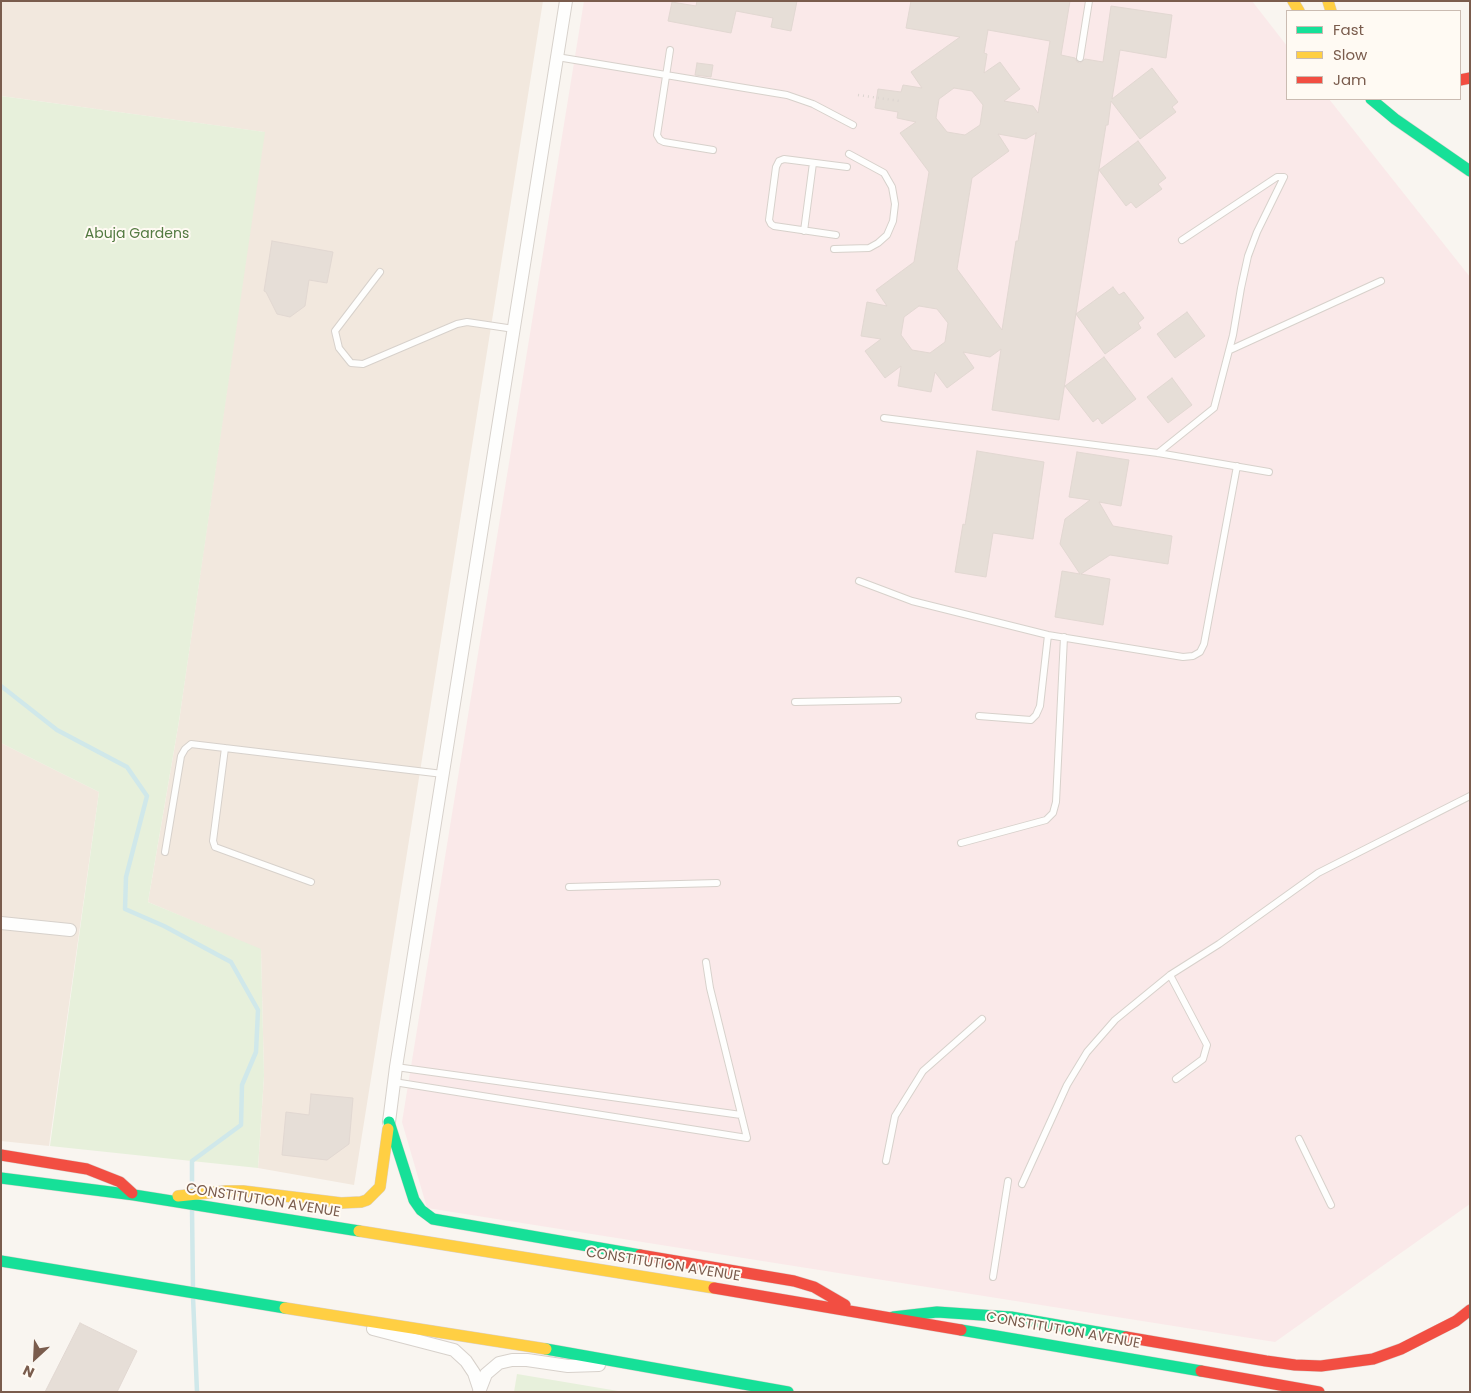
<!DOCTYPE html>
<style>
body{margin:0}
#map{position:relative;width:1471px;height:1393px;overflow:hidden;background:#f9f5f0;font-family:Poppins,sans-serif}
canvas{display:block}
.frame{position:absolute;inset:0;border:2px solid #7a5c4d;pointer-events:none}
.legend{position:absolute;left:1286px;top:10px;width:175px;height:90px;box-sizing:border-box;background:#fffaf3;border:1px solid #cabbb1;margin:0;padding:6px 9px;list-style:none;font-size:15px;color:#7a5c4d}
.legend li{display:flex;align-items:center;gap:10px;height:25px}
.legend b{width:25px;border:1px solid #cabbb1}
.north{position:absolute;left:10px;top:1333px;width:50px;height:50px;-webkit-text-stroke:4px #fffaf3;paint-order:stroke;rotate:205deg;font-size:14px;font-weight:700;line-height:20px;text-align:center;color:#7a5c4d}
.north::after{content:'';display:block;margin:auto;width:18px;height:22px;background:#7a5c4d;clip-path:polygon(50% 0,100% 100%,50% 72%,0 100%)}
</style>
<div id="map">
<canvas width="1471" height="1393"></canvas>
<div class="frame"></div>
<ul class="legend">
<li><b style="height:6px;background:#16e098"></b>Fast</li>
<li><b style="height:6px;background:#ffcf43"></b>Slow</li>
<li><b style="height:6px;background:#f24e42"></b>Jam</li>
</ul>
<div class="north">N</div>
</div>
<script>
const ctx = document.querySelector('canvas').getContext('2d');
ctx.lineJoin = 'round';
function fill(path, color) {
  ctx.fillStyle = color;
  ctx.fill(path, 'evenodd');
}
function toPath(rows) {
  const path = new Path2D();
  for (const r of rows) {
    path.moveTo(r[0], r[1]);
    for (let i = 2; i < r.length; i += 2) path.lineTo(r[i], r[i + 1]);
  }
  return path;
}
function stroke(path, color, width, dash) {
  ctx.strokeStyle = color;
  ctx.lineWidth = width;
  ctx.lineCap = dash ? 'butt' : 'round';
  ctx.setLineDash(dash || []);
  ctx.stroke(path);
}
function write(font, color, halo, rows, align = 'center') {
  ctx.font = font + ' Poppins,sans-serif';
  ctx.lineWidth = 4;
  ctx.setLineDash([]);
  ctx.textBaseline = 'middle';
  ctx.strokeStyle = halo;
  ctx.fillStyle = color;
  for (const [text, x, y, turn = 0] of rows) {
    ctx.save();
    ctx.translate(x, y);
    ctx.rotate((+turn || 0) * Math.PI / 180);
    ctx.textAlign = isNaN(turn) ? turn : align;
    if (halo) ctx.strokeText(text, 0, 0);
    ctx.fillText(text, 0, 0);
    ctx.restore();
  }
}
fill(toPath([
 [1,1,543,1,354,1185,258,1168,264,1076,261,950,148,902,179,721,264,132,1,96],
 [1,743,99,792,49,1146,1,1141]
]), '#f2e8de');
fill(toPath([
 [584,1,1252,1,1287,46,1287,99,1329,99,1470,277,1470,1204,1275,1342,427,1208,402,1122]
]), '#fae9e9');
fill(toPath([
 [1,96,265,132,179,721,148,902,261,949,264,1076,258,1168,50,1146,99,792,1,743],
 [517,1374,624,1392,514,1392]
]), '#e7f0db');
stroke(toPath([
 [1,686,57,730,127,767,147,796,126,877,125,909,164,926,231,962,258,1010,256,1052,242,1085,241,1125,192,1161,192,1189],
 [192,1210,193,1289],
 [193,1297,197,1392]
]), '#d0e8ea', 4.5);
const building = toPath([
 [697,1,797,1,791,31,771,27,773,18,736,11,731,33,668,21,672,2,696,6,697,1],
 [911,1,1070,1,1061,55,1075,58,1077,62,1080,63,1085,59,1103,62,1111,6,1172,15,1166,58,1120,50,1112,99,1152,68,1178,102,1172,107,1176,112,1140,139,1111,101,1108,125,1106,125,1059,420,992,410,1001,349,990,357,963,352,974,368,947,388,935,372,931,392,898,386,901,366,885,378,865,351,881,339,861,336,867,302,887,306,876,290,914,262,929,172,900,133,916,122,897,118,898,112,875,108,878,89,901,92,903,85,922,88,911,72,960,37,906,28,911,1],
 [988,30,1050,41,1038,113,1033,106,1004,101,1020,89,1000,62,984,73,987,54,984,53,988,30],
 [954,88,972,91,983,105,980,125,965,135,947,132,936,118,939,99,954,88],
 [1036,133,1018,241,1016,241,1002,330,957,269,972,178,1009,151,998,134,1026,139,1036,133],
 [919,306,937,309,948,323,945,342,930,353,912,350,901,335,904,317,919,306],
 [697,63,713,65,711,77,695,75,697,63],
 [1138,141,1166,178,1158,184,1162,189,1136,208,1131,202,1126,206,1099,170,1138,141],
 [272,241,333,252,327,283,309,280,305,306,290,317,277,314,266,292,264,291,272,241],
 [1113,287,1119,295,1124,292,1144,318,1138,323,1141,328,1105,354,1076,314,1113,287],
 [1187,312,1205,336,1175,358,1157,334,1187,312],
 [1104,357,1136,399,1102,424,1098,418,1093,422,1065,386,1104,357],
 [1172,378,1192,405,1168,423,1147,397,1172,378],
 [977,451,1044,462,1033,539,993,533,986,577,955,572,963,524,965,525,977,451],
 [1077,452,1129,460,1121,506,1099,502,1113,526,1172,536,1168,564,1110,555,1081,574,1110,579,1103,625,1055,617,1062,571,1080,574,1060,544,1065,519,1090,500,1069,497,1077,452],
 [311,1094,353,1098,349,1144,327,1160,282,1155,286,1112,309,1115,311,1094],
 [80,1323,137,1351,117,1392,45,1392,80,1323]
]);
fill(building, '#e6ded7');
stroke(building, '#e2d8d2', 1);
const lane = toPath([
 [670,50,657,135,660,140,664,142,713,150],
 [557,57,787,95,813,104,853,125],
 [1080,58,1089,1],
 [804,231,813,163],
 [836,235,774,226,771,224,769,220,776,167,779,161,784,159,847,167],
 [834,249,869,248,878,243,887,235,893,221,895,204,892,187,884,173,849,154],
 [380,272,335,331,339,348,351,363,363,364,457,324,467,322,514,329],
 [1230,350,1381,281],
 [884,418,1158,453,1269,472],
 [1158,453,1214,408,1233,335,1241,288,1248,256,1257,232,1284,177,1277,177,1182,240],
 [859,581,912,601,1048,635,1183,657,1193,656,1200,652,1204,644,1237,466],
 [795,702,898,700],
 [979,716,1031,720,1036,715,1040,706,1048,635],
 [225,748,213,841,215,847,311,882],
 [961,843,1046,820,1053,813,1056,802,1064,637],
 [165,852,181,756,185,749,191,744,443,774],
 [569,887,717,883],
 [1170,975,1207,1045,1203,1059,1176,1079],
 [396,1067,741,1115],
 [394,1082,747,1138,710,988,706,962],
 [1299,1139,1331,1205],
 [886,1161,895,1116,923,1071,982,1019],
 [1022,1184,1067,1085,1087,1052,1115,1020,1170,975,1219,944,1318,873,1470,796],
 [993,1277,1008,1181]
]);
const street = toPath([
 [1,923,70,930],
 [389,1122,396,1067,566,1],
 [373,1329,454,1350,466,1361,474,1373,479,1388],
 [479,1392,486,1374,499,1363,512,1360,527,1360,568,1366,599,1365]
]);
const fast = toPath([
 [1371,99,1395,119,1470,171],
 [389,1122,414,1200,421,1210,433,1219,640,1255],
 [1,1178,134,1195,359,1231],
 [1,1261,285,1308],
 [893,1317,937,1312,1011,1317,1126,1337],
 [961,1330,1201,1371],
 [546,1349,788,1392]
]);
const slow = toPath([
 [1293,1,1299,11],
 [1328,1,1331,11],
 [178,1196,226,1191,243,1191,341,1203,361,1202,367,1200,380,1187,388,1129],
 [359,1231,714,1288],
 [285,1308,546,1349]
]);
const jam = toPath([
 [1460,80,1470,78],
 [1,1155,87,1169,120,1182,132,1193],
 [640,1255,794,1281,814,1287,845,1305],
 [714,1288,961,1330],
 [1126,1337,1266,1361,1295,1365,1321,1366,1373,1359,1401,1349,1456,1321,1470,1310],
 [1201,1371,1319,1392]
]);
stroke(lane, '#d7d1cb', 8);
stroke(street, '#d7d1cb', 14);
stroke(fast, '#dad1cc', 12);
stroke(slow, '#dad1cc', 12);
stroke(jam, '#dad1cc', 12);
stroke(toPath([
 [858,95,900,101]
]), '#dcd5d0', 2.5, [1, 4]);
stroke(lane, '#fefefd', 6);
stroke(street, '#fefefd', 12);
stroke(fast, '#16e098', 11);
stroke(slow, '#ffcf43', 11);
stroke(jam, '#f24e42', 11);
write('14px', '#537a41', '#fffaf3', [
 ["Abuja Gardens",137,234]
]);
write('14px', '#7a5c4d', '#fffaf3', [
 ["CONSTITUTION AVENUE",263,1201,9],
 ["CONSTITUTION AVENUE",663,1265,9],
 ["CONSTITUTION AVENUE",1063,1331,10]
]);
</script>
